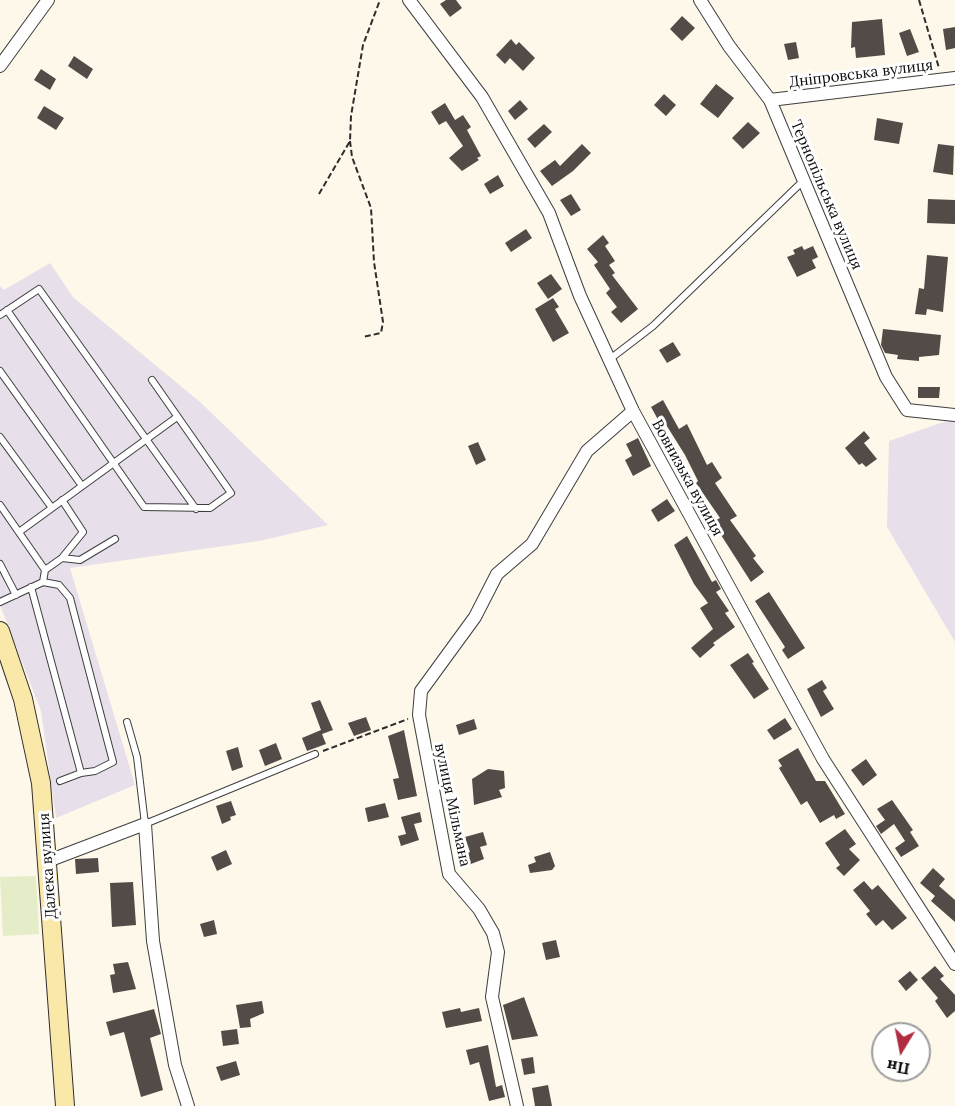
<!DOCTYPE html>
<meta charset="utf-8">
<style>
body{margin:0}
#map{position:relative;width:955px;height:1106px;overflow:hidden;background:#fef8ea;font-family:Lora,serif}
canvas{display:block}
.north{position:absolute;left:871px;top:1022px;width:60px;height:60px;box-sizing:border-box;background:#fff;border:2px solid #9d9d9d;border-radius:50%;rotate:190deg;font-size:16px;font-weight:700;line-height:24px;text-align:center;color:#0b0b0b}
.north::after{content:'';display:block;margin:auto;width:21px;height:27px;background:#b22c41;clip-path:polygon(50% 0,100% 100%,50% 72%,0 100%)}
</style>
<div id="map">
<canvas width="955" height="1106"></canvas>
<div class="north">Пн</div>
</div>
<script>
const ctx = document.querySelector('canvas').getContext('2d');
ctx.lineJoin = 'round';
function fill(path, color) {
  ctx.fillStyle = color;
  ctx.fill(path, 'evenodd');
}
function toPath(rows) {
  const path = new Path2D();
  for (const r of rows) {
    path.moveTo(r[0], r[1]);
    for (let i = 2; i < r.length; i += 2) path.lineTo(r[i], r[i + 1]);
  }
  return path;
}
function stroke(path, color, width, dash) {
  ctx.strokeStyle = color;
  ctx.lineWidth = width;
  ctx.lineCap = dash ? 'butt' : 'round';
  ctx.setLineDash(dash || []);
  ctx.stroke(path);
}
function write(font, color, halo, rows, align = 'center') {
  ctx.font = font + ' Lora,serif';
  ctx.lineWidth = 6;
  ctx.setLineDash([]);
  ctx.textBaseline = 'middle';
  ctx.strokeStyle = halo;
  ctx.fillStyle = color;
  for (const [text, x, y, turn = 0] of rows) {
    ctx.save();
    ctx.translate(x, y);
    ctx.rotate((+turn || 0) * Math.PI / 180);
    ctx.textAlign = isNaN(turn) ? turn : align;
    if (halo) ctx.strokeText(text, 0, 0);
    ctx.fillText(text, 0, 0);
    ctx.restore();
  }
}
fill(toPath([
 [50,263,73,297,200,402,328,525,259,541,70,568,135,785,56,818,41,711,0,605,0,286,4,290],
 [955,418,955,642,887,527,889,441]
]), '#e7dfea');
fill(toPath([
 [36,876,39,934,3,936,0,877]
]), '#e4edc8');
fill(toPath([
 [446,0,456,0,462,8,450,17,440,4],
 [682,16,695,28,682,41,670,29],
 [882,19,885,55,856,58,855,47,851,48,852,22],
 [955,27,955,48,946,50,943,29],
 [910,29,919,52,907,56,899,33],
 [511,39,516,45,519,42,535,58,523,71,510,58,505,64,496,55],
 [796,42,799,58,788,60,784,44],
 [74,56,93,69,87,79,68,66],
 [41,69,56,79,50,90,34,80],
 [716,84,734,98,718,118,700,104],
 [664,94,676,105,666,116,654,105],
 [520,100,528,109,515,120,508,111],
 [445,103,455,120,463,115,471,127,467,130,481,156,477,158,479,160,462,171,449,158,463,146,446,121,439,125,431,112],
 [44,106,64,118,56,130,37,118],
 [877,118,903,123,899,144,874,140],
 [748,122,760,133,743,149,732,138],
 [544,124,552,132,535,148,527,139],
 [582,144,591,153,573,171,552,186,540,171,555,160,560,166],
 [938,144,954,146,953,175,933,172],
 [498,175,504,186,490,194,484,184],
 [571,194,581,210,571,216,560,200],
 [928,199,955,200,955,224,927,223],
 [526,229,532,238,511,252,505,243],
 [603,235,609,243,605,246,615,261,609,265,615,273,612,275,638,309,621,323,611,312,617,307,606,293,610,289,594,265,598,262,587,249],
 [802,246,804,250,813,246,818,257,812,260,816,268,797,277,787,257,795,254,793,250],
 [927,255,948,257,943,312,927,309,926,315,915,314,919,288,924,289],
 [551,274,562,289,548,299,537,283],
 [553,298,559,307,555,309,569,333,553,342,535,309],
 [883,329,941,335,939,355,919,357,919,361,897,359,898,355,885,353,881,345],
 [673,342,681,355,667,363,659,350],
 [918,387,940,387,939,398,918,398],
 [663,400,679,429,687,424,707,465,712,462,722,478,715,483,737,516,730,520,756,556,753,558,764,572,751,582,721,535,714,521,720,518,696,483,698,481,685,455,665,423,661,425,651,407],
 [864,431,870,438,864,443,877,459,866,467,862,463,859,465,845,448],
 [638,438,651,466,633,476,625,460,632,456,626,444],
 [478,442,486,460,476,465,468,446],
 [667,499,675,511,658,522,651,510],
 [687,536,712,582,716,580,721,589,716,592,729,611,725,613,735,627,713,643,715,645,700,658,691,648,713,629,700,608,708,603,694,584,674,545],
 [769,592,805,648,788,659,782,650,785,647,755,601],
 [748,653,754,662,752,663,769,689,754,699,730,665],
 [822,680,827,688,823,691,834,709,821,717,807,689],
 [320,700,333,730,322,734,326,744,307,751,302,738,321,730,311,703],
 [366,717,371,730,354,736,348,723],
 [785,718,792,729,774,740,767,730],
 [474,719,477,729,459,735,456,725],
 [404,730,417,796,398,800,393,779,399,778,388,736],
 [276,743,282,759,265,766,259,750],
 [238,747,243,767,232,771,226,751],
 [798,748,816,781,825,781,845,814,836,819,834,815,820,823,807,801,801,805,779,768,782,766,778,760],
 [866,759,877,775,863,786,851,770],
 [488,769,504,771,505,788,499,790,502,797,474,805,472,779],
 [892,800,913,830,910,832,919,846,901,857,895,848,905,841,894,824,881,834,876,826,885,820,877,809],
 [231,801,236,815,230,817,231,820,222,824,216,806],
 [385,803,389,817,368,822,365,808],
 [420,812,422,822,414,824,419,840,401,846,398,836,406,834,401,817],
 [845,829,856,844,849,849,860,860,844,876,836,868,840,865,825,843],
 [483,832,487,845,480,847,484,859,463,867,459,857,470,852,465,837],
 [226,850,232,864,217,871,211,857],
 [550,852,555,866,552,870,530,873,528,865,536,862,534,857],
 [98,858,99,872,76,874,75,859],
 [933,868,945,879,939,886,955,900,955,922,931,901,935,896,920,883],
 [864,881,872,890,878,885,907,918,892,930,883,920,876,926,866,914,870,911,853,890],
 [133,882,136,925,112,927,110,883],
 [214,920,217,934,204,937,200,924],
 [556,940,560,957,546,960,542,943],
 [128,962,136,989,113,993,110,975,115,974,113,964],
 [935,966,944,976,940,979,955,995,955,1011,947,1018,935,1001,938,998,921,978],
 [910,971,918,980,906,991,898,981],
 [524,997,538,1036,512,1040,503,1005],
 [262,1001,264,1013,250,1019,251,1027,240,1028,236,1005],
 [460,1008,461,1012,479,1008,482,1021,446,1028,442,1012],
 [154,1009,161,1034,150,1038,163,1090,141,1097,124,1032,110,1036,106,1022],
 [237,1029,239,1044,223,1046,221,1031],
 [488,1045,496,1087,502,1085,505,1097,489,1101,479,1062,470,1065,466,1050],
 [533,1057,535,1073,524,1075,521,1059],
 [236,1061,240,1075,221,1081,216,1067],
 [548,1085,552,1106,535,1106,532,1088]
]), '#534b48');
const lane = toPath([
 [7,310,144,507,210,508,231,493,152,380],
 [0,315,39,289,196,509],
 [610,359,653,326,803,181],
 [0,371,82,486],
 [0,437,52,508],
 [0,505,45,570,43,582,0,602],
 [19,532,177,417],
 [62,558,80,560,115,539],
 [0,564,16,595],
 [45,570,62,558,83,532,62,500],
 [43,582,59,585,70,598,113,762,95,771,81,773],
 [31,587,81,773,60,781],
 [127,722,137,757,145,824,315,754]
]);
const street = toPath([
 [409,0,482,97,549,213,580,296,633,411,823,759,955,964],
 [700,0,729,46,770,100,886,377,907,410,955,415],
 [0,66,48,0],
 [770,100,955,78],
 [48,861,145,824,153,941,175,1065,188,1106],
 [517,1106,492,997,498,952,493,933,479,909,449,874,419,715,421,691,475,617,497,574,532,544,587,451,633,411]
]);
const secondary = toPath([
 [0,631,23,699,41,783,65,1106]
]);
stroke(lane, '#3e3e3e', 8);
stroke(street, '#3e3e3e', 14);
stroke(secondary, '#2d2d2d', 20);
stroke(toPath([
 [919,0,939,68],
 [350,141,352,157,371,208,374,262,383,322,381,333,363,337],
 [319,194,350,141,351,116,363,45,380,0],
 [323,751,408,719]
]), '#2d2d2d', 2, [6, 3]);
stroke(lane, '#fff', 6);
stroke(street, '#fff', 12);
stroke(secondary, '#fae8a9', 18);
write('15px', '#0b0b0b', '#fff', [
 ["Дніпровська вулиця",861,74,-7],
 ["Тернопільська вулиця",826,195,67],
 ["Вовнизька вулиця",687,478,61],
 ["вулиця Мільмана",452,805,78],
 ["Далека вулиця",48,866,-94]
]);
</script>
